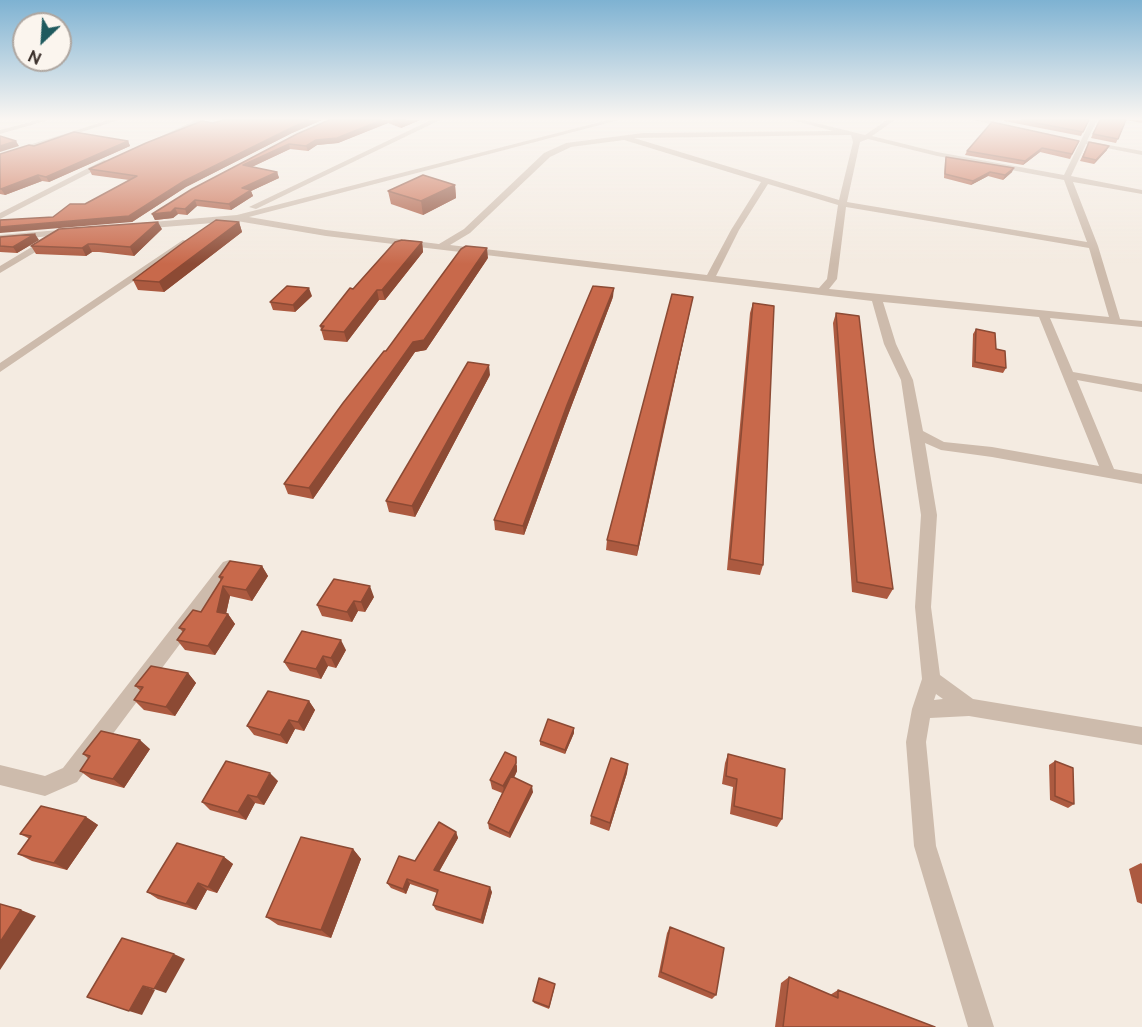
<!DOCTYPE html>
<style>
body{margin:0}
#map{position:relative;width:1142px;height:1027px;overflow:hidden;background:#f4ebe1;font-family:Raleway,sans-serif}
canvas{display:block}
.north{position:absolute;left:12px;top:12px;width:60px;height:60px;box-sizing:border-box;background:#fbf5ee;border:2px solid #aea6a0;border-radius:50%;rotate:205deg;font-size:16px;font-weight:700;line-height:24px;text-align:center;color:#3b302b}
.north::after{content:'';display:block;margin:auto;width:21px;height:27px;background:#1f5a5e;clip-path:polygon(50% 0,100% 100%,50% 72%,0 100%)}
</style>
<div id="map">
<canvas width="1142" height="1027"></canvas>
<div class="north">N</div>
</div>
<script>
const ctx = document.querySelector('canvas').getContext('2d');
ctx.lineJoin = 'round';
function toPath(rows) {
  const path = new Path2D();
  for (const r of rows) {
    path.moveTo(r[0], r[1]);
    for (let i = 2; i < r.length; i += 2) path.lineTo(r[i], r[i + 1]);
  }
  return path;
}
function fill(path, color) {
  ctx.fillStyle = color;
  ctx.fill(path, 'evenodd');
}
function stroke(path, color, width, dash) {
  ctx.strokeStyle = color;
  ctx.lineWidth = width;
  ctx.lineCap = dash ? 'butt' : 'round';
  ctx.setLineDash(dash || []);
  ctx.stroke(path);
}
fill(toPath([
 [38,120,49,120,0,134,0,130,38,120],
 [109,120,119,120,0,158,0,154,109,120],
 [196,120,205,120,161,140,155,139,196,120],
 [431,120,440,120,256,209,249,207,431,120],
 [608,120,619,120,249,217,326,230,439,244,464,229,544,153,566,143,643,133,833,131,792,120,804,120,865,135,887,120,895,120,872,136,937,152,1064,175,1091,120,1097,120,1087,141,1142,151,1142,155,1086,144,1071,176,1142,190,1142,194,1073,182,1098,246,1120,319,1142,321,1142,327,1050,318,1073,372,1142,384,1142,392,1077,380,1114,469,1142,474,1142,484,992,457,941,450,925,443,937,515,931,607,940,675,973,699,1142,727,1142,745,969,716,930,718,926,742,936,846,994,1027,968,1027,914,846,906,742,912,709,922,679,915,607,921,515,901,380,884,344,872,301,326,236,237,221,140,229,136,226,140,223,237,215,608,120],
 [846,135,851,135,853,142,839,200,634,138,846,135],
 [868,139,937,156,1064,180,1087,242,847,202,860,142,868,139],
 [624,140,761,182,731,230,707,275,450,245,470,233,550,157,571,147,624,140],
 [768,184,838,205,827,279,819,288,716,276,739,230,768,184],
 [846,207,1089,248,1109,317,829,289,837,279,846,207],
 [883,302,1039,317,1099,466,992,447,944,442,923,431,913,380,896,344,883,302],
 [936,694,943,699,934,700,936,694],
 [974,120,987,120,1012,127,1009,129,974,120],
 [104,160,111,162,0,219,0,213,104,160],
 [71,229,74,230,74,234,51,236,56,239,54,241,0,273,0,266,50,236,0,241,0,235,71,229],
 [183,240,191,242,0,372,0,363,183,240],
 [229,560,235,562,237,566,235,570,77,782,45,796,0,785,0,765,45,776,63,768,223,562,229,560]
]), '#cdbbac');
fill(toPath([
 [223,120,322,120,292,133,186,187,132,222,53,217,85,204,129,180,92,175,89,169],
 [329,120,420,120,401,128,388,123,338,143,317,145,308,151,290,149,252,167,277,172,279,178,251,191,253,196,231,210,197,206,187,215,178,214,173,218,155,220,152,214],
 [1004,120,1089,120,1081,136,1004,121],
 [1099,120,1126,120,1116,143,1091,138],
 [1126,120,1142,120,1142,123],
 [128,141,130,146,49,182,42,181,5,195,0,194,0,154,34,146],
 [1079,141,1070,159,1040,152,1023,165,965,155,967,151],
 [1089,142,1107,150,1094,164,1080,161],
 [946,157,1012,172,1003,180,988,176,971,185,944,178,945,161],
 [455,185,456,198,423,215,391,204,388,191],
 [239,222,242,232,164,292,138,290,133,280],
 [162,229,134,256,99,252,92,252,86,256,36,254,31,246],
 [0,237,39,240,17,253,0,252],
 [422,242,423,252,385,300,379,300,347,342,324,340,320,326,353,289],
 [488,258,426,350,415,352,313,499,288,494,284,484,386,351],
 [312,296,295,312,273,310,270,302],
 [613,297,568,415,524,535,495,530,494,520],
 [693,297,637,556,606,550,607,540],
 [753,303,763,565,760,575,727,570,750,313],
 [836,313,874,448,893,589,887,599,852,592,833,323],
 [976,329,996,349,1006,368,1003,373,972,367,973,334],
 [490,375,415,517,389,512,386,501],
 [262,566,268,576,252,601,230,596,226,614,228,614,235,624,215,655,185,650,177,640,183,632,179,628,201,612,221,581,219,577],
 [374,597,365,612,358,611,352,622,322,616,317,605],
 [346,650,336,668,328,666,321,679,290,671,284,662],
 [188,673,196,683,175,716,144,710,134,700,141,691,135,686],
 [309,701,315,710,304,731,295,729,287,744,254,735,247,726],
 [574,733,565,754,540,745,540,741],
 [150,749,124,788,91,779,80,771,89,759,83,754],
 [728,754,782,819,777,827,730,814,733,787,722,784,725,763],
 [1055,761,1074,804,1068,808,1050,800,1049,765],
 [628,764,627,773,609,831,590,824,591,816],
 [517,765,517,771,514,778,533,792,510,838,489,829,488,823,502,793,492,789,490,780],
 [278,781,264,805,255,803,246,820,210,810,202,802],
 [86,817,98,825,67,870,32,861,18,854,30,839,20,834],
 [456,832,458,838,439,872,492,892,483,924,436,910,433,905,437,893,410,884,406,894,391,888,387,883],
 [353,849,361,859,331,938,278,925,266,917],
 [224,857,233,864,217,893,207,890,196,910,158,899,147,892],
 [1141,863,1142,864,1142,904,1137,902,1129,869],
 [670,927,716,995,712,999,658,977,667,933],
 [789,977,830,995,838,990,935,1027,775,1027,781,983],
 [555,986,549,1009,534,1003,533,1001]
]), '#ac5a40');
fill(toPath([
 [309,120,322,120,292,133,186,187,132,222,0,233,0,227,129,216,184,181,291,128],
 [382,120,387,120,388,123,338,143,317,145,308,151,306,146,316,140],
 [406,120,420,120,401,128,400,123],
 [16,141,19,146,0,152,0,146],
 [128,141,130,146,49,182,46,177],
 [289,144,290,149,245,170,243,165],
 [1109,146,1107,150,1094,164,1096,160],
 [1042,148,1040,152,1023,165,1025,161],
 [1014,168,1012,172,1003,180,1005,175],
 [277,172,279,178,251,191,253,196,231,210,229,204,242,188],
 [990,172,988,176,971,185,973,181],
 [38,175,42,181,5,195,1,189],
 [455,185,456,198,423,215,421,201],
 [195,200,197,206,187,215,185,209],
 [175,208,178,214,173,218,155,220,152,214],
 [158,222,162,229,134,256,130,247],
 [239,222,242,232,164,292,159,282],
 [35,234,39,240,17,253,13,247],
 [422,242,423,252,385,300,382,290],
 [88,244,92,252,86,256,82,248],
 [487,248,488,258,426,350,415,352,313,499,309,488,413,342],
 [309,288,312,296,295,312,293,305],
 [614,288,613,297,568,415,524,535,523,526,567,405],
 [377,290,379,300,347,342,344,332],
 [693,297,691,306,664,429,637,556,638,546,665,419],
 [489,365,490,375,415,517,412,506],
 [262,566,268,576,252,601,246,590],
 [223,586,230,596,225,618,228,614,235,624,215,655,208,646,217,612],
 [370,586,374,597,365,612,361,602],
 [354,601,358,611,352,622,347,612],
 [341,640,346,650,336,668,331,658],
 [323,656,328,666,321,679,316,669],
 [188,673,196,683,175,716,166,707],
 [309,701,315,710,304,731,298,722],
 [289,720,295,729,287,744,280,735],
 [574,728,574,733,565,754,565,750],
 [140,740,150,749,124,788,113,779],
 [516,757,517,771,505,795,503,786],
 [628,764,627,773,609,831,610,823],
 [270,773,278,781,264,805,257,797],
 [532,786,533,792,510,838,509,833],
 [248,795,255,803,246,820,238,812],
 [86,817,98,825,67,870,54,863],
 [456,832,458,838,437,875,434,870],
 [353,849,361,859,331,938,321,930],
 [224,857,233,864,217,893,208,887],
 [407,879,410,884,406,894,403,889],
 [198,883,207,890,196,910,186,904],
 [490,887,492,892,483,924,481,920],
 [21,910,36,916,0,970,0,942],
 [174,954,185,959,166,993,154,989],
 [143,986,155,990,142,1015,129,1011]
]), '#8c4a34');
const building = toPath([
 [223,120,309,120,291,128,184,181,129,216,0,227,0,220,53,217,70,204,85,204,137,176,89,169,146,143,202,121,213,123,223,120],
 [329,120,382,120,337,138,316,140,306,146,289,144,243,165,277,172,242,188,251,190,229,204,195,200,185,209,175,208,171,212,152,214,192,189,297,134,329,120],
 [393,120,406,120,400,123,393,120],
 [1021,120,1089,120,1083,132,1021,120],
 [1100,120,1126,120,1118,139,1093,134,1100,120],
 [992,122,1079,141,1072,154,1042,148,1025,161,967,151,992,122],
 [74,132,128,141,46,177,38,175,1,189,0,189,0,154,29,145,34,146,74,132],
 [0,136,16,141,0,146,0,136],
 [1089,142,1109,146,1096,160,1083,157,1089,142],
 [946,157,1014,168,1005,175,990,172,973,181,945,174,946,157],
 [423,175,455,185,421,201,388,191,423,175],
 [216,220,239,222,159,282,133,280,184,242,216,220],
 [158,222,130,247,94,244,88,244,82,248,31,246,59,229,158,222],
 [35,234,13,247,0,246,0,237,35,234],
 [402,240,422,242,382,290,377,290,344,332,321,330,324,326,320,326,350,288,353,289,395,242,402,240],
 [466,246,487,248,424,340,413,342,309,488,284,484,343,403,384,351,386,351,461,249,466,246],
 [287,286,309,288,293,305,270,302,287,286],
 [593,286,614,288,567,405,523,526,494,520,593,286],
 [672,294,693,297,665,419,638,546,607,540,672,294],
 [753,303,774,306,763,565,730,559,753,303],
 [836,313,859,316,874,448,893,589,857,582,836,313],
 [976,329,995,333,996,349,1005,351,1006,368,975,362,976,329],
 [468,362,489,365,412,506,386,501,468,362],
 [230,561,262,566,246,590,223,586,217,612,228,614,208,646,177,640,185,629,179,628,193,610,201,612,223,577,219,577,230,561],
 [334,579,370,586,361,602,354,601,347,612,317,605,334,579],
 [302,631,341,640,331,658,323,656,316,669,284,662,302,631],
 [151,666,188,673,166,707,134,700,143,687,135,686,151,666],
 [268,691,309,701,298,722,289,720,280,735,247,726,268,691],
 [548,719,574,728,565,750,540,741,548,719],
 [101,731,140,740,113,779,80,771,90,756,83,754,101,731],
 [505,752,516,757,516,763,503,786,490,780,505,752],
 [728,754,785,769,782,819,734,806,737,779,726,776,728,754],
 [611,758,628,764,610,823,591,816,611,758],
 [226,761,270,773,257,797,248,795,238,812,202,802,226,761],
 [1055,761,1073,768,1074,804,1055,796,1055,761],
 [511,776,532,786,509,833,488,823,511,776],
 [41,806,86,817,54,863,18,854,31,836,20,834,41,806],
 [439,822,456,832,434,870,490,887,481,920,433,905,438,890,407,879,403,889,387,883,399,856,415,861,439,822],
 [301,837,353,849,321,930,266,917,301,837],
 [177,843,224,857,208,887,198,883,186,904,147,892,177,843],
 [0,904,21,910,0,942,0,904],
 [670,927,724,948,716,995,661,972,670,927],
 [122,938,174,954,154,989,143,986,129,1011,87,997,122,938],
 [789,977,838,998,838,990,935,1027,783,1027,789,977],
 [539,978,555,984,549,1007,533,1001,539,978]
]);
fill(building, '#c8694b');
stroke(building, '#8c4a34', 1.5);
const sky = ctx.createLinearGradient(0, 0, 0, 264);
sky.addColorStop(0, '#7eb2d2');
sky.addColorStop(0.45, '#faf6f2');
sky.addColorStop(1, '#faf6f200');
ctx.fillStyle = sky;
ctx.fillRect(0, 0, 1142, 264);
</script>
